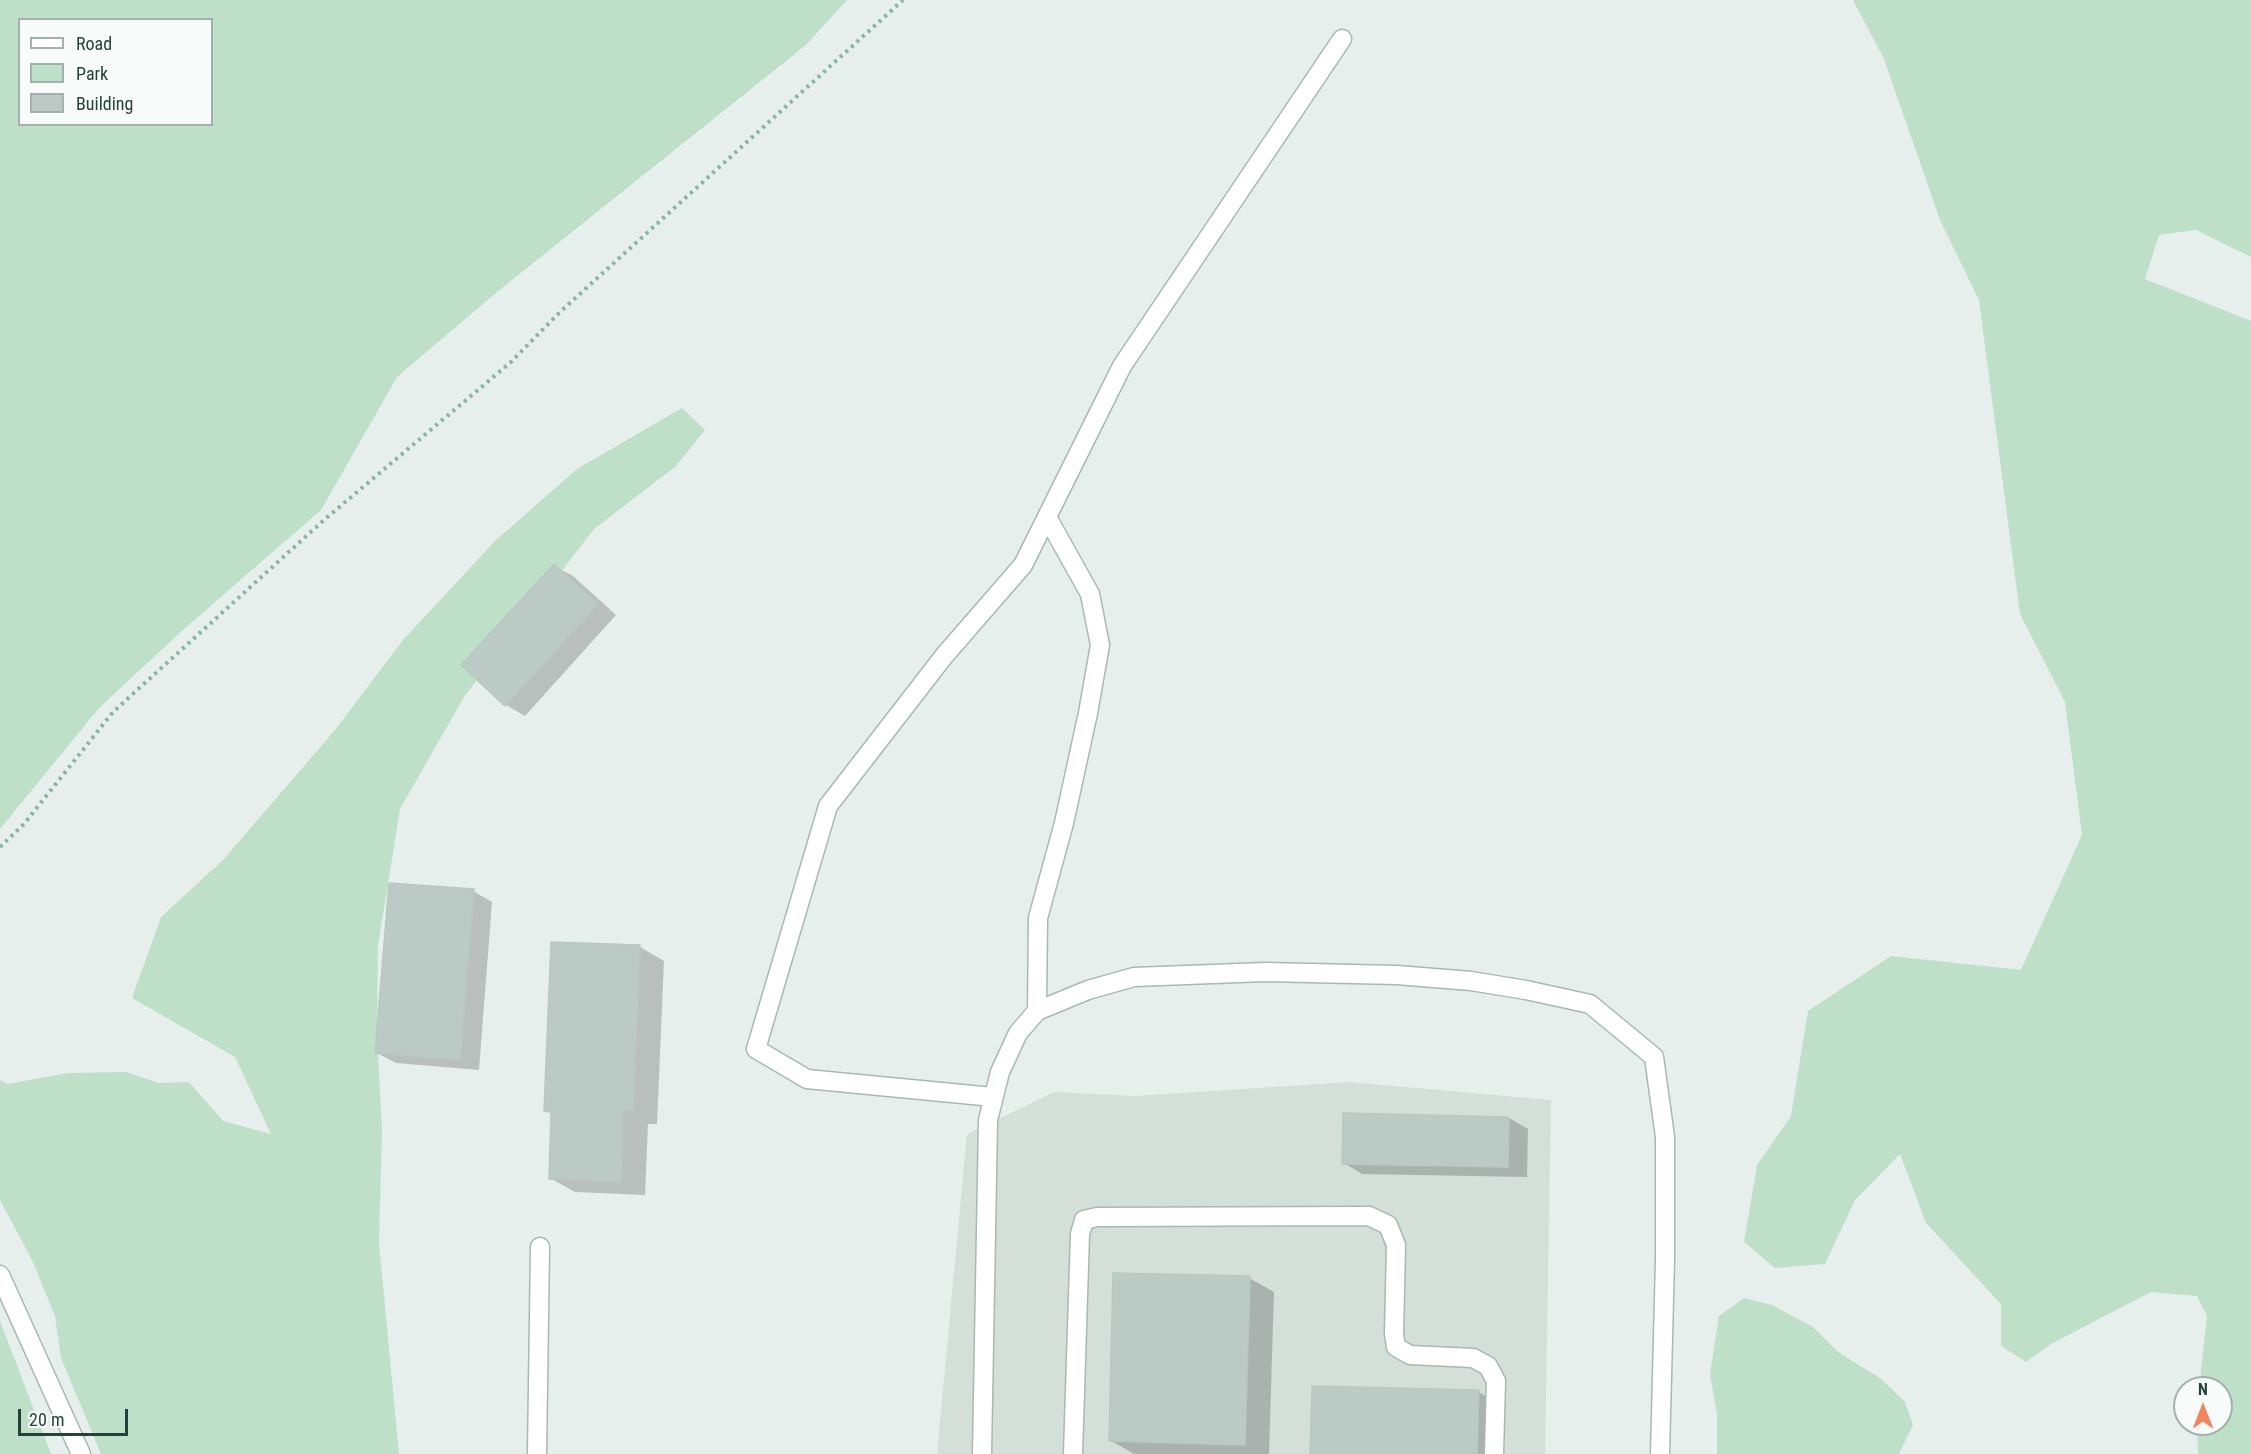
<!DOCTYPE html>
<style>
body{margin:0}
#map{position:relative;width:2251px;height:1454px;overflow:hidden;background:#e6efeb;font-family:"Roboto Condensed",sans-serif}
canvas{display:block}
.legend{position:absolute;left:18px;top:18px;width:195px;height:108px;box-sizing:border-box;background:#f7fbf9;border:2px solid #a3b1ad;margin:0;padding:8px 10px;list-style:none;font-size:18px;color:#24423a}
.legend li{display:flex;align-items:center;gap:12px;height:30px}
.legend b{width:30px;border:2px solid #a3b1ad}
.north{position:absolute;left:2173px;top:1376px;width:60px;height:60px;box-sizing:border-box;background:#f7fbf9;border:2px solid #a3b1ad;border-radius:50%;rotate:0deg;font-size:16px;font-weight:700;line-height:24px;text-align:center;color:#24423a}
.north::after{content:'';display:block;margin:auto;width:21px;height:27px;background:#f4845f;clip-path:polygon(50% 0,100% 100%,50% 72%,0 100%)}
.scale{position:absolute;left:18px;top:1409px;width:110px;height:27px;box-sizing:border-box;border:3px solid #24423a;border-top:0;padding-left:8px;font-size:18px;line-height:21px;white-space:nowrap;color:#24423a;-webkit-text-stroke:4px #f7fbf9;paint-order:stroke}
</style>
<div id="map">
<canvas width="2251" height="1454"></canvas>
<ul class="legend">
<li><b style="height:8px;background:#fff"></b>Road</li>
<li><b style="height:16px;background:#bfe0c8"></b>Park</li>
<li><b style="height:16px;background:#bbcac4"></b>Building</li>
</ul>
<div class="north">N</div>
<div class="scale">20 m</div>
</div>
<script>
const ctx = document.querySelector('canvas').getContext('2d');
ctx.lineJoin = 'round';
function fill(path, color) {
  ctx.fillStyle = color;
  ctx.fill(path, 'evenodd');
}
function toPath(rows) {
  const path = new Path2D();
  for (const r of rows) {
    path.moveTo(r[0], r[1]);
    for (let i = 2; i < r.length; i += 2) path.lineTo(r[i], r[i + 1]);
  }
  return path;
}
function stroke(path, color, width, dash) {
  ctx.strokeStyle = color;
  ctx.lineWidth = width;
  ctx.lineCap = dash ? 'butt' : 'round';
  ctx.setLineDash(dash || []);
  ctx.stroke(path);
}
fill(toPath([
 [1349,1082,1551,1100,1545,1454,937,1454,967,1134,1054,1092,1136,1096]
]), '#d4dfda');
fill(toPath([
 [0,0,847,0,806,45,497,292,397,377,321,510,184,629,99,708,0,829],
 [20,20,212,20,212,124,20,124],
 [1853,0,2251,0,2251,257,2196,230,2159,235,2145,279,2251,321,2251,1454,2198,1454,2197,1424,2221,1424,2221,1388,2199,1388,2207,1316,2197,1296,2151,1292,2051,1344,2026,1362,2001,1346,2001,1304,1926,1223,1900,1154,1855,1200,1825,1264,1775,1268,1744,1242,1757,1165,1791,1116,1808,1011,1891,956,2021,970,2082,835,2065,702,2020,614,1979,300,1940,220,1884,59],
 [682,408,705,430,675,467,594,529,464,697,400,809,378,946,377,1033,382,1131,379,1243,399,1454,101,1454,61,1358,55,1316,32,1260,0,1200,0,1080,7,1084,68,1073,126,1072,158,1083,189,1082,223,1121,271,1134,235,1057,132,998,161,917,223,860,335,730,403,640,495,541,577,469],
 [1744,1298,1772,1305,1813,1327,1838,1352,1880,1378,1905,1402,1913,1425,1899,1454,1717,1454,1717,1415,1710,1374,1719,1316],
 [0,1321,51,1454,0,1454]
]), '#bfe0c8');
fill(toPath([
 [554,566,573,576,616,615,525,716,506,705,463,665],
 [473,891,492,902,479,1070,396,1063,377,1053],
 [640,947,664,961,657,1124,648,1124,645,1195,575,1192,550,1178,553,1114,546,1110],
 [1345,1114,1509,1118,1528,1129,1527,1177,1362,1174,1344,1163],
 [1249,1278,1274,1292,1269,1454,1134,1454,1110,1440],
 [1479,1392,1497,1403,1496,1454,1312,1454]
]), '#0003');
const building = toPath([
 [554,564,598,604,505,706,461,665,554,564],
 [389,883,474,889,460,1060,375,1053,389,883],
 [551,942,640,945,633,1111,623,1110,621,1182,549,1179,551,1112,544,1111,551,942],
 [1343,1113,1509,1117,1508,1167,1342,1164,1343,1113],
 [1113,1273,1250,1276,1245,1445,1109,1441,1113,1273],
 [1312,1386,1479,1390,1477,1454,1310,1454,1312,1386]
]);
fill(building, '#bbcac4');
stroke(building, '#b8c9c2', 1.5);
const lane = toPath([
 [1037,1011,1038,918,1064,823,1088,713,1100,645,1090,594,1047,517],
 [993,1097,807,1079,756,1049,828,806,944,656,1023,565,1122,366,1342,39],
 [537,1454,540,1247],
 [982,1454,988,1120,1000,1072,1018,1033,1037,1011,1088,990,1134,977,1265,972,1397,975,1471,981,1526,990,1590,1004,1654,1057,1665,1137,1665,1260,1660,1454],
 [1073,1454,1080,1234,1084,1220,1097,1217,1369,1216,1388,1225,1396,1245,1394,1334,1396,1347,1410,1355,1473,1358,1488,1366,1496,1381,1494,1454]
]);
const street = toPath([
 [0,1275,81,1454]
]);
stroke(lane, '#a8b8b2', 21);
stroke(street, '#a8b8b2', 21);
stroke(toPath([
 [0,847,24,824,113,712,324,520,511,362,560,312,903,0]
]), '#86b3a5', 4, [3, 4.5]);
stroke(lane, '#fff', 18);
stroke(street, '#fff', 18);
</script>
